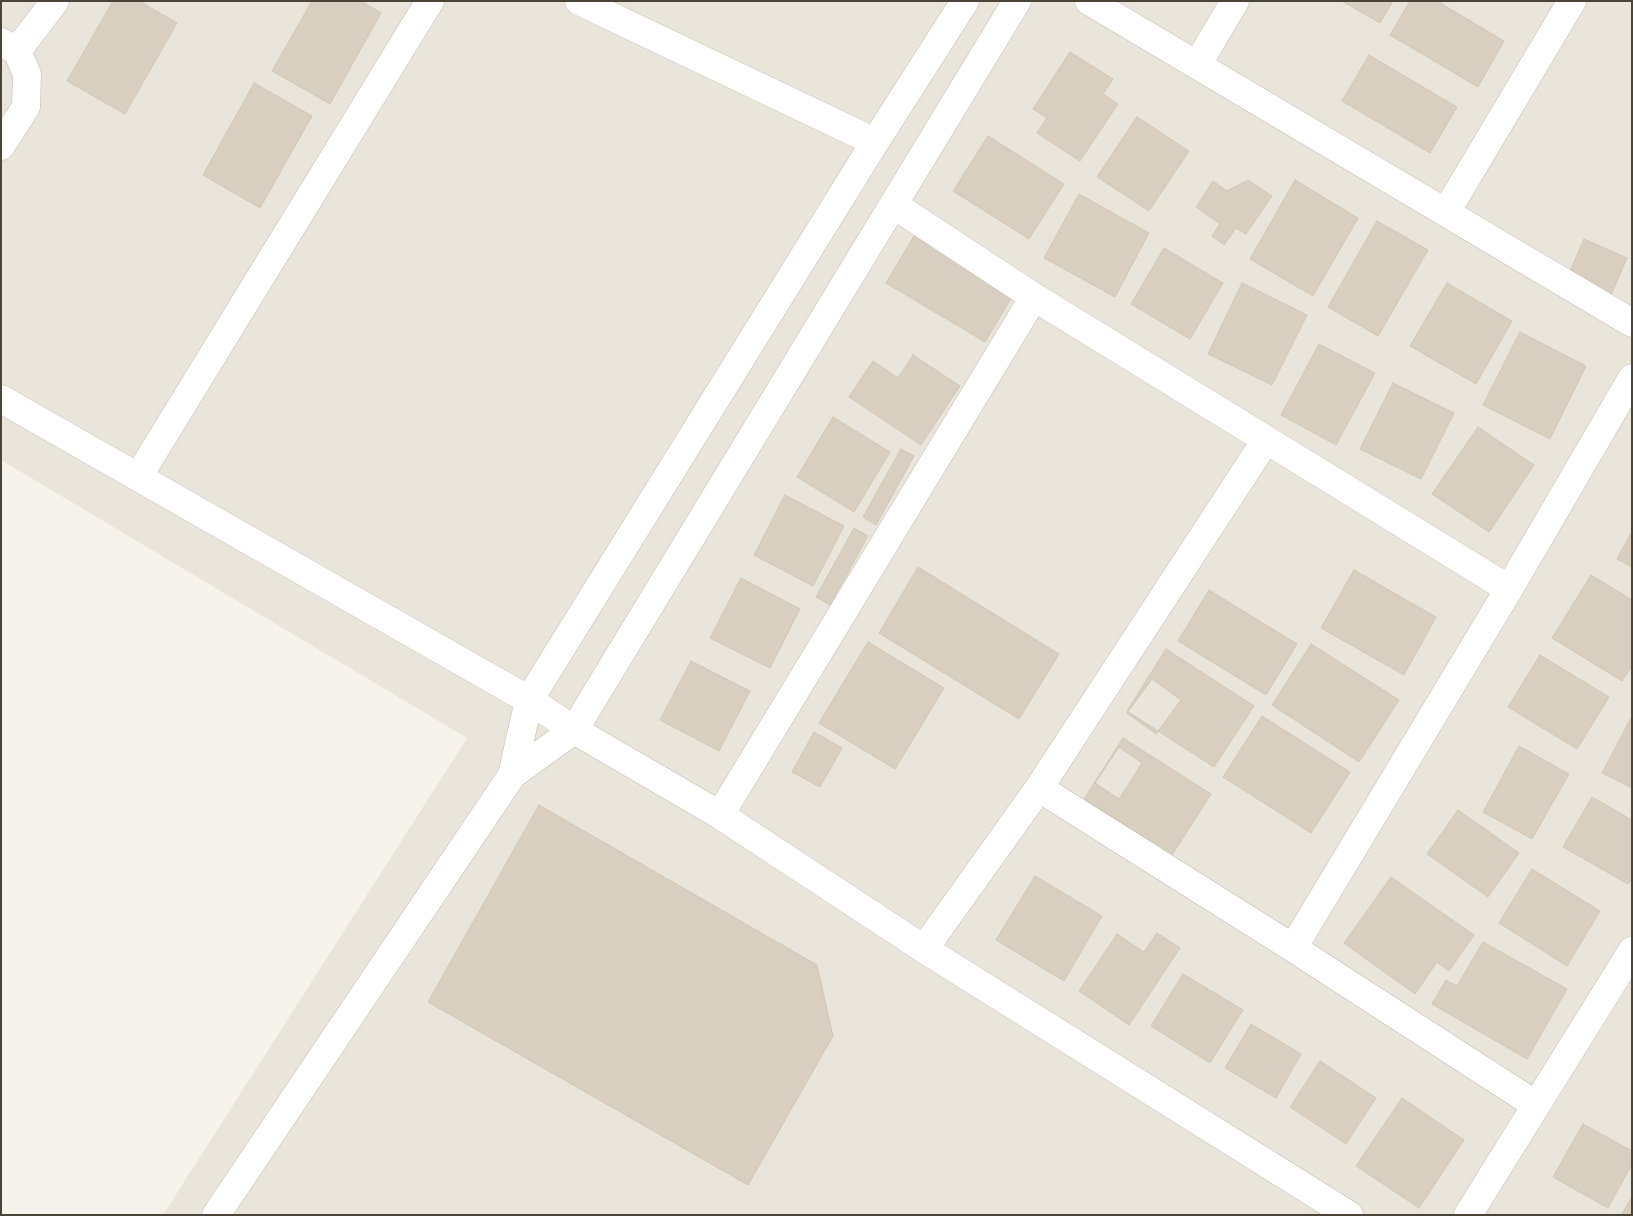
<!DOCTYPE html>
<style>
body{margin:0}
#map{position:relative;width:1633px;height:1216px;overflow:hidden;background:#f6f3ec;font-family:"Roboto Condensed",sans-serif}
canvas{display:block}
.frame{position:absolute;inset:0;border:2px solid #4b4439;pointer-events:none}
</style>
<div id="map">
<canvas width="1633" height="1216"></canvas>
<div class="frame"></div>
</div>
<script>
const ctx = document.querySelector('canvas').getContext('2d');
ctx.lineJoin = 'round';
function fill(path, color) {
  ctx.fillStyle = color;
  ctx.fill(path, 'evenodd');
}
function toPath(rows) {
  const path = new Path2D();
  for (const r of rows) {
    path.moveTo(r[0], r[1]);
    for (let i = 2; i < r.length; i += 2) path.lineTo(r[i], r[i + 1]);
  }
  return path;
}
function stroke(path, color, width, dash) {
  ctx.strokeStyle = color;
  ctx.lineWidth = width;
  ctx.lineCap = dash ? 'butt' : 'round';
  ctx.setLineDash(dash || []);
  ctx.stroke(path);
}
fill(toPath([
 [1,1,1632,1,1632,1215,163,1215,467,738,1,460]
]), '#eae5da');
const building = toPath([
 [113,1,139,1,177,23,125,114,67,81,113,1],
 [312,1,361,1,381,13,330,104,272,71,312,1],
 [1342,1,1393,1,1380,23,1342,1],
 [1410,1,1437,1,1504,41,1478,87,1390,35,1410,1],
 [1070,52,1113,79,1103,94,1118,104,1080,161,1037,133,1047,118,1033,109,1070,52],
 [1369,55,1457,107,1430,153,1342,101,1369,55],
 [254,83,312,116,260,208,203,175,254,83],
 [1137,117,1189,151,1149,211,1097,177,1137,117],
 [988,136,1064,184,1029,239,953,191,988,136],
 [1248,180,1272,196,1246,234,1236,228,1224,245,1212,236,1220,224,1196,207,1213,181,1227,191,1248,180],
 [1295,180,1358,218,1313,296,1250,259,1295,180],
 [1079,194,1149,233,1115,297,1044,258,1079,194],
 [1377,221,1428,250,1378,336,1328,307,1377,221],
 [914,236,1013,295,985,342,886,283,914,236],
 [1584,239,1627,258,1611,295,1568,276,1584,239],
 [1164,248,1223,283,1190,339,1131,304,1164,248],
 [1242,283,1307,315,1272,385,1208,354,1242,283],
 [1447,283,1512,321,1476,384,1410,346,1447,283],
 [1520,332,1586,366,1550,439,1483,405,1520,332],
 [1319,344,1375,373,1336,445,1281,415,1319,344],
 [913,355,960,386,921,445,849,397,873,361,898,378,913,355],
 [1393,383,1454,413,1421,479,1360,449,1393,383],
 [833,417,890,452,854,512,797,477,833,417],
 [1478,427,1534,465,1489,532,1432,494,1478,427],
 [901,449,914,456,876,525,863,517,901,449],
 [785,495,844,526,813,586,754,555,785,495],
 [854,528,868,536,830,605,816,597,854,528],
 [1632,531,1632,567,1617,559,1632,531],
 [918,567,1059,654,1019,719,879,633,918,567],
 [1354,570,1436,617,1404,675,1321,628,1354,570],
 [1591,575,1632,600,1632,666,1622,681,1552,638,1591,575],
 [741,578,800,609,770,668,710,638,741,578],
 [1209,590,1297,644,1266,695,1178,641,1209,590],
 [868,642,944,688,895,769,819,723,868,642],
 [1311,644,1399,700,1359,762,1272,705,1311,644],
 [1166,649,1254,706,1214,767,1127,711,1166,649],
 [1540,655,1609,697,1577,749,1508,707,1540,655],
 [691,661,750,691,719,751,660,720,691,661],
 [1152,679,1181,700,1156,734,1127,713,1152,679],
 [1262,716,1350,772,1311,833,1223,777,1262,716],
 [1632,716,1632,788,1602,773,1632,716],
 [814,732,842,748,820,787,792,772,814,732],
 [1123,738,1211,794,1172,855,1084,799,1123,738],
 [1519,746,1569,774,1532,839,1483,812,1519,746],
 [1119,747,1142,763,1119,799,1095,783,1119,747],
 [1592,797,1632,820,1632,878,1628,884,1563,847,1592,797],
 [539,805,817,965,833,1036,748,1185,428,1002,539,805],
 [1458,810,1519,853,1488,897,1427,854,1458,810],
 [1532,869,1600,911,1567,966,1499,923,1532,869],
 [1035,876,1102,916,1064,981,996,940,1035,876],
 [1391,877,1474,935,1449,971,1437,962,1415,994,1344,943,1391,877],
 [1157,933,1180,948,1129,1025,1079,991,1117,934,1144,952,1157,933],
 [1483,942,1567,989,1527,1059,1432,1004,1446,980,1457,986,1483,942],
 [1183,974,1243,1010,1210,1063,1151,1026,1183,974],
 [1251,1024,1301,1054,1276,1098,1225,1068,1251,1024],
 [1320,1061,1376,1098,1346,1144,1290,1107,1320,1061],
 [1402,1098,1464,1140,1419,1208,1356,1166,1402,1098],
 [1583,1124,1632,1151,1632,1164,1608,1208,1553,1177,1583,1124],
 [1632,1197,1632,1215,1621,1215,1632,1197]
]);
fill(building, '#d8cfc1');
stroke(building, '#d3c7b4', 1);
const minor = toPath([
 [579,1,875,142],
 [1089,1,1632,323],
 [1,42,17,51,27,74,26,107,1,146],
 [17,51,55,1],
 [1197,65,1235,1],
 [894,205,1034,297,1509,589],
 [1446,212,1572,1],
 [1,399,529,700,574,730,720,815,924,949,1349,1215],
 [138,477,430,1],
 [512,775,529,700,875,142,965,1],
 [1039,788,1266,440],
 [720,815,1034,297],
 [1293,948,1509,589,1632,378],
 [924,949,1039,788,1293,948,1536,1105],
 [216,1215,512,775,574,730,1017,1],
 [1468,1215,1632,951]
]);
stroke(minor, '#c2bbae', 29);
stroke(minor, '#fff', 28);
</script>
